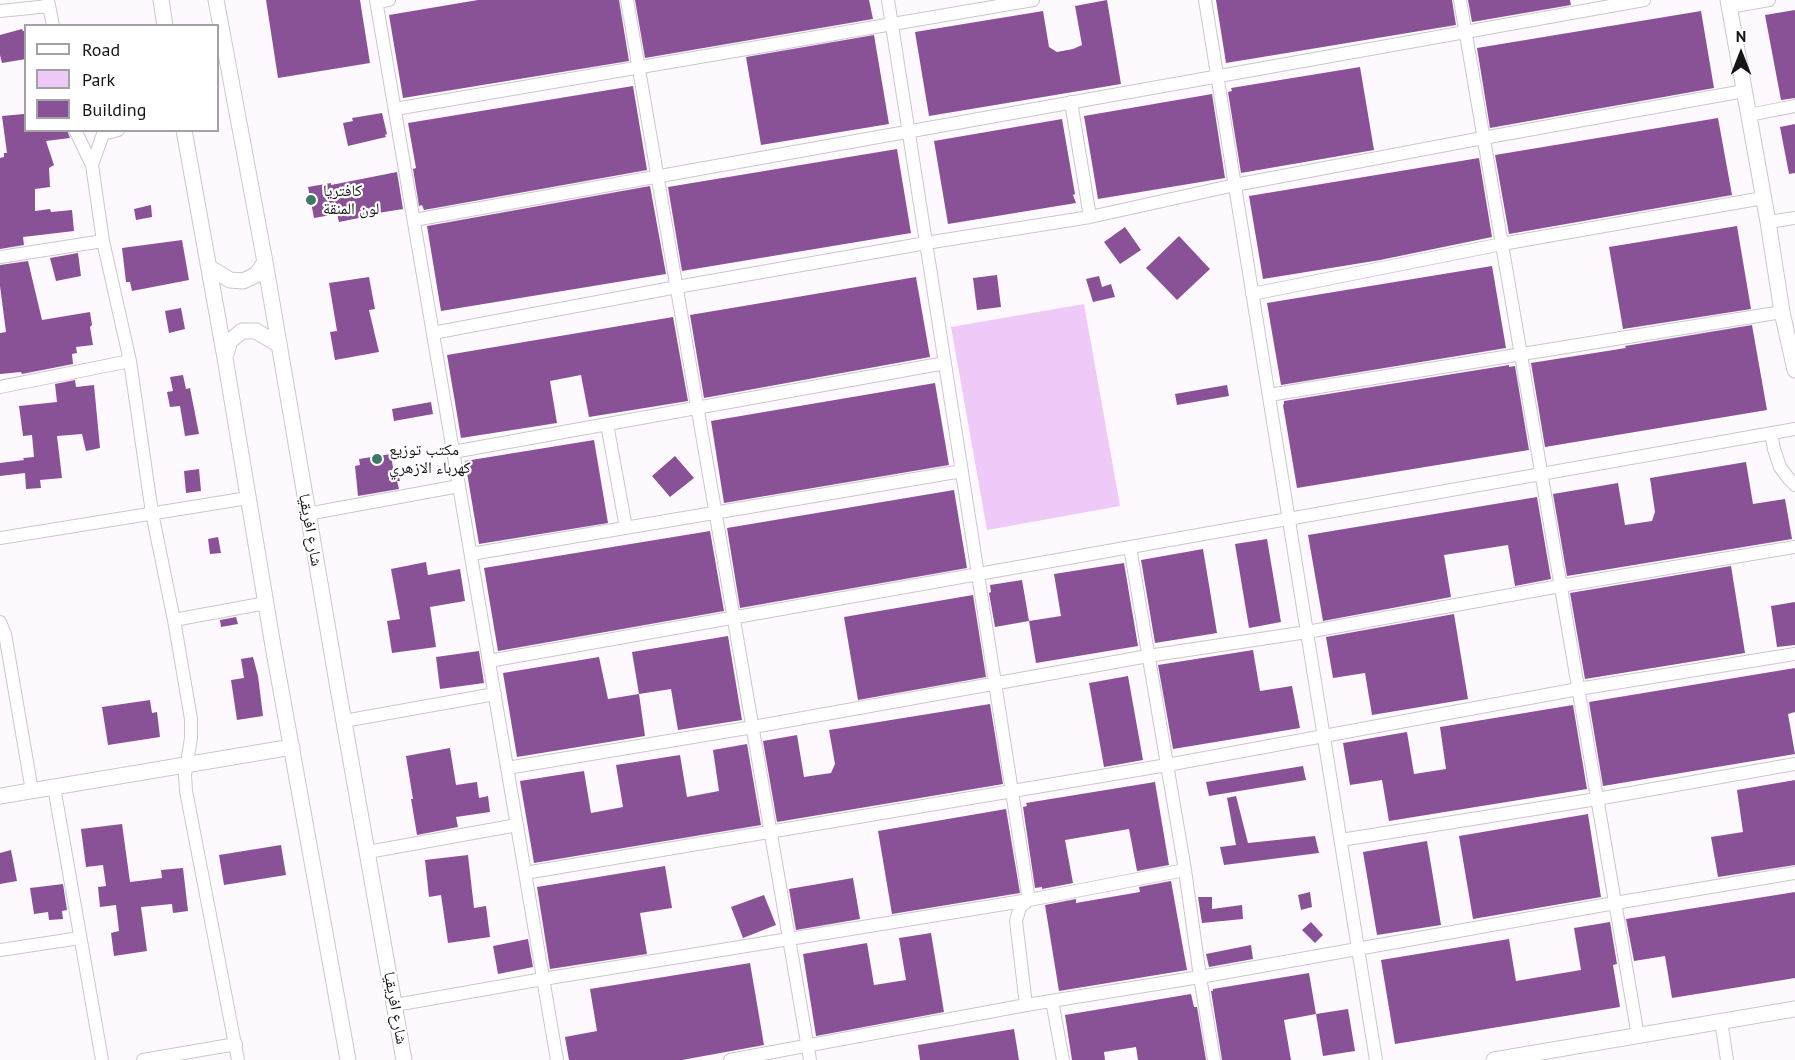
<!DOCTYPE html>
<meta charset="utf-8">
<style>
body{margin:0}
#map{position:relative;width:1795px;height:1060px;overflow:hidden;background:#fef9ff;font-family:"PT Sans",sans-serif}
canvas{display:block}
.legend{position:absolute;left:24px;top:24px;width:195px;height:108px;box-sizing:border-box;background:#fff;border:2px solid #a2a1a3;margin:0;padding:8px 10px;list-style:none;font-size:18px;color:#171518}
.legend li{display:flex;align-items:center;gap:12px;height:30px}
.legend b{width:30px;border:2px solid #a2a1a3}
.north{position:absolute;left:1711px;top:24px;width:60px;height:60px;-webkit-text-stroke:4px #fff;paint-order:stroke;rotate:0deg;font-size:16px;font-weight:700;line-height:24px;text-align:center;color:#171518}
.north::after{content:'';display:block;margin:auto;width:21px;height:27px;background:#171518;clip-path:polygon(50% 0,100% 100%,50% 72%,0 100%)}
</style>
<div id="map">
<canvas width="1795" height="1060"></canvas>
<ul class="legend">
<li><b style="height:8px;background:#fff"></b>Road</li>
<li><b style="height:16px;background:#efc9f7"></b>Park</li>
<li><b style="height:16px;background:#8a5296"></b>Building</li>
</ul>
<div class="north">N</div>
</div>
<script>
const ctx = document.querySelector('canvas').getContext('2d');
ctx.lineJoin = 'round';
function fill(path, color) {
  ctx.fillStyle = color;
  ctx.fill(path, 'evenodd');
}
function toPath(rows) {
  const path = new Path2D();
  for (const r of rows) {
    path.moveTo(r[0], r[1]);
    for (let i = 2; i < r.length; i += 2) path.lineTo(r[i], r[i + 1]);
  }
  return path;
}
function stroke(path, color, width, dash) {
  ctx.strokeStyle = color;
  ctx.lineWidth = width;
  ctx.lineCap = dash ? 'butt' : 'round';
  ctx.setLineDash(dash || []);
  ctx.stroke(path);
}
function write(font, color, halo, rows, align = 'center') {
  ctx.font = font + ' "PT Sans","Noto Naskh Arabic",sans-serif';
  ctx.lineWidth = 4.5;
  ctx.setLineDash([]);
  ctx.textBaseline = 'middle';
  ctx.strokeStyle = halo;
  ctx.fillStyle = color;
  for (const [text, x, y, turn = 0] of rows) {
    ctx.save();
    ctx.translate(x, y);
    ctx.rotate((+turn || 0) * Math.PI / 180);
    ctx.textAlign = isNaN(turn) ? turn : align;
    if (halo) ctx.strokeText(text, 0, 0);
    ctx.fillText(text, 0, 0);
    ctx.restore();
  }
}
fill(toPath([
 [1084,304,1120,506,987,530,951,327]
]), '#efc9f7');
fill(toPath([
 [266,0,360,0,370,63,278,78],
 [478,0,619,0,629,61,403,98,389,15],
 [635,0,869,0,873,19,645,58],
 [1107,0,1121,84,929,116,915,32,1043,11,1049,47,1057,52,1073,49,1082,45,1075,6],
 [1216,0,1452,0,1456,25,1226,63],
 [1468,0,1570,0,1571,5,1472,22],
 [1795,10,1795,98,1781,100,1765,15],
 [1701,11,1714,88,1490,128,1477,48],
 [22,29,23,31,26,31,26,59,2,63,0,55,0,35],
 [874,35,889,124,761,145,746,57],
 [1360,67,1374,150,1241,173,1228,92,1232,91,1231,88],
 [633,86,647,170,424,210,422,205,419,206,413,169,416,168,408,123],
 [1212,94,1225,178,1098,199,1084,116],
 [382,113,387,134,385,135,386,137,348,146,343,123,353,121,352,118],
 [24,114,26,130,67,130,70,138,46,141,54,165,49,168,50,187,35,189,35,211,50,209,51,212,72,210,74,231,23,237,24,245,0,249,0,158,4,157,4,153,7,153,2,116],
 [1718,118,1732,195,1509,234,1495,155],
 [1062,119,1075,194,1073,195,1076,203,948,224,934,141],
 [1795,124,1795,173,1789,174,1780,127],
 [897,149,911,233,682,271,668,187],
 [1479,158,1492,237,1380,260,1263,279,1249,196],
 [397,172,403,209,359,216,359,218,339,222,337,214,314,218,308,187,331,183,331,185],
 [650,186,666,274,441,311,427,226],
 [151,205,152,217,136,220,134,209],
 [1737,226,1751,309,1623,329,1609,247],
 [1125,227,1141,250,1120,264,1104,242],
 [1179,236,1210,269,1177,300,1146,268],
 [182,240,189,280,132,291,130,282,126,282,122,248],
 [78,253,81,276,56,281,50,258],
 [28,261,42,320,90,312,92,325,90,327,93,345,76,347,77,353,72,354,73,364,22,374,21,372,0,374,0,333,6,332,0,286,0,265],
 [1492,266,1506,348,1281,385,1267,303],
 [997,275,1001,307,977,310,973,278],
 [1099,276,1102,287,1111,284,1115,297,1093,302,1086,279],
 [369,277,375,309,369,310,379,352,335,360,330,332,337,331,329,283],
 [916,277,930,357,704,398,690,315],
 [181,308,185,329,169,333,165,311],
 [673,317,688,401,589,417,581,375,550,381,557,423,461,438,447,355],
 [1752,325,1767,410,1545,447,1531,363,1626,348,1625,346],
 [1509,365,1509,367,1515,366,1529,450,1297,488,1283,405,1284,404,1284,401],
 [183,375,186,389,190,388,199,434,185,436,180,406,170,407,167,392,173,391,170,377],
 [75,380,76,387,94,385,100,448,86,451,82,434,57,436,62,478,40,480,41,488,26,489,25,473,0,476,0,463,24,460,23,458,34,457,32,435,23,436,19,406,57,402,55,384],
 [935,383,949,465,724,503,711,421],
 [1227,385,1229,396,1177,405,1175,394],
 [431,402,433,414,394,421,392,409],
 [594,440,608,523,479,544,465,461],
 [391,454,393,468,397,467,400,481,397,481,399,489,358,496,355,466,360,465,359,459],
 [675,456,694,478,670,497,652,476],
 [1746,462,1753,504,1785,499,1792,539,1567,576,1553,494,1618,483,1625,525,1652,521,1655,512,1650,478],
 [199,469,201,491,186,493,184,471],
 [954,490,967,568,740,608,727,528],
 [1537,497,1551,579,1515,586,1508,545,1444,555,1451,597,1323,621,1308,535],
 [710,531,724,611,498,651,484,568],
 [218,537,221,553,210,554,208,539],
 [1267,539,1281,622,1249,628,1235,544],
 [1203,549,1217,633,1155,643,1141,560],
 [426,562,428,575,460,569,465,601,430,607,436,647,392,653,387,621,400,619,391,569],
 [1124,563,1138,646,1036,663,1029,621,1061,616,1054,574],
 [1731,566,1745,653,1585,679,1570,593],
 [1022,580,1029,621,995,627,989,593,991,592,990,585],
 [973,595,986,677,858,700,844,617],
 [1795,602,1795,645,1777,647,1771,606],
 [1454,614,1468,699,1372,715,1365,673,1333,678,1326,637],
 [236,617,238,624,221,627,220,620],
 [728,636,742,720,678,730,671,689,639,694,632,652],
 [1253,650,1260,691,1292,686,1300,728,1173,749,1158,665],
 [479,651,484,683,440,689,436,657],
 [253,657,258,676,263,716,237,720,231,680,244,678,241,659],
 [599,657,608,699,639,694,645,736,517,757,503,673],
 [1795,668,1795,712,1788,714,1795,754,1603,786,1589,702],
 [1128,676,1143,760,1104,767,1089,683],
 [150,700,152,713,157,712,160,737,108,745,102,707],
 [990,704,1003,784,777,822,763,741,797,735,804,777,831,773,835,764,829,730],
 [1573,705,1587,789,1389,821,1382,780,1350,785,1343,743,1407,732,1414,774,1446,769,1440,727],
 [747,744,761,825,534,863,520,781,584,771,591,813,623,807,616,765,680,755,687,797,719,791,713,750],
 [450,748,456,785,477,782,479,798,488,796,490,812,456,817,458,827,417,835,411,799,413,799,406,756],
 [1303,766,1306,780,1209,796,1206,782],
 [1795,780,1795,865,1718,877,1711,837,1743,832,1737,790],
 [1155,782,1169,865,1137,871,1129,829,1065,840,1073,883,1042,889,1042,887,1035,888,1023,807,1027,806,1026,803],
 [1236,796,1248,843,1315,836,1319,853,1224,865,1220,847,1236,845,1227,798],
 [1006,809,1020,893,892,914,878,831],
 [1588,814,1601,897,1473,919,1459,836],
 [122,824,130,882,162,878,161,870,183,868,188,911,173,913,172,904,141,907,147,951,114,956,111,933,119,931,116,905,100,907,98,887,106,886,103,865,86,867,81,829],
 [1427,841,1441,925,1377,935,1363,852],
 [281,845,286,875,224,885,219,855],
 [11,850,17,881,0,884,0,853],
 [468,855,474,908,486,906,490,937,448,943,441,895,429,897,425,860],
 [665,866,672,908,640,913,647,954,550,969,537,887],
 [853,878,860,919,796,930,789,889],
 [1171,881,1187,970,1059,991,1045,905,1076,899,1076,903,1140,892,1139,887],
 [63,884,67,910,62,911,63,919,49,920,48,912,34,914,30,888],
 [1310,892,1312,907,1301,910,1298,895],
 [1795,892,1795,978,1672,998,1665,956,1634,961,1626,919],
 [764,895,776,925,743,938,731,907],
 [1198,897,1212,897,1212,909,1242,905,1243,919,1202,923],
 [1311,922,1323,935,1315,943,1302,930],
 [1610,922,1617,964,1613,965,1620,1007,1395,1044,1381,960,1509,939,1516,981,1581,970,1574,928],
 [931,933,944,1012,816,1036,803,954,867,943,874,985,906,980,899,938],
 [528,939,533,967,498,974,493,946],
 [1251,945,1253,959,1209,967,1206,954],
 [750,963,764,1045,682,1060,569,1060,565,1037,597,1031,590,989],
 [1309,973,1316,1014,1284,1020,1291,1060,1222,1060,1211,991,1213,991,1213,989],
 [1191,994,1194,1007,1197,1007,1206,1060,1138,1060,1136,1047,1104,1052,1105,1060,1072,1060,1065,1015],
 [1348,1009,1355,1051,1323,1056,1316,1014],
 [1014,1029,1019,1060,920,1060,918,1045]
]), '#8a5296');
const minor = toPath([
 [48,0,53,26],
 [376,0,557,1060],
 [627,0,810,1060],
 [888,0,1029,900,1020,907,1016,921,1026,1005],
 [1205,0,1376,1060],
 [1460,0,1638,1036],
 [377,2,389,0],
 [1729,7,1769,0],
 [0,11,49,6],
 [1071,102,1090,217],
 [395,109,1033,0],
 [1749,115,1795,106],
 [75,130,92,165,103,241,130,361,152,513,174,620,191,719,191,738,185,775,186,791,238,1060],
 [92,165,103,134,118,130],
 [414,220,1644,0],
 [1768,222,1795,218],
 [0,257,103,241],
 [1252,294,1502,244,1763,198],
 [433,333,677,287,926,243,1090,217,1235,185,1483,138,1744,91],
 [0,387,130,361],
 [1269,395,1782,312],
 [607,424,626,528],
 [1771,433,1774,449,1780,467,1789,479,1795,485],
 [453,452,945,363],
 [307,514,459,486],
 [0,538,248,498],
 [1130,547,1185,870,1200,977,1214,1060],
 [471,554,962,471],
 [174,620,266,603],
 [0,622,5,634,32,791],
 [489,661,1795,429],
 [344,721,495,694],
 [507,768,753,727,1148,656,1307,632,1560,586,1795,547],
 [54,787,102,1060],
 [1341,840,1597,799,1795,764],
 [368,852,517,825],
 [525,873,1167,765,1578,689,1795,654],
 [0,950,80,938],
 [1052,1001,1063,1060],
 [395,1005,543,979,1029,900,1185,870],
 [1721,1021,1727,1060],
 [143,1060,236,1044],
 [730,1060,1026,1005,1200,977,1615,903,1795,873]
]);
const tertiary = toPath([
 [161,0,165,26],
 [216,0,265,262,339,694,404,1060],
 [1728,0,1768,222,1782,312,1795,370],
 [184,130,225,358,273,646,348,1060],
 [210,268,230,280,243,281,256,275,265,262],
 [226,354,230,341,242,331,256,331,279,345],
 [0,796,292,747],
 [1494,1060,1795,1009]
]);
stroke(minor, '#ccc6cd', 14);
stroke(tertiary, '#ccc6cd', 17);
stroke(minor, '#fff', 12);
stroke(tertiary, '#fff', 15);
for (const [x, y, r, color] of [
 [311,200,6,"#3d7a66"],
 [377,459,6,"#3d7a66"]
]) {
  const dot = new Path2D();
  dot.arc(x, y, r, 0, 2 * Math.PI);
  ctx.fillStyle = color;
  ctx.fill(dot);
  stroke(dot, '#fff', 2);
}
write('16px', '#171518', '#fff', [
 ["كافتريا",323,191],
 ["لون المنقة",323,209],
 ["مكتب توزيع",389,450],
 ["كهرباء الازهري",389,468]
], 'left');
write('16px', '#171518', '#fff', [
 ["شارع افريقيا",310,530,80],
 ["شارع افريقيا",395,1008,80]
]);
</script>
